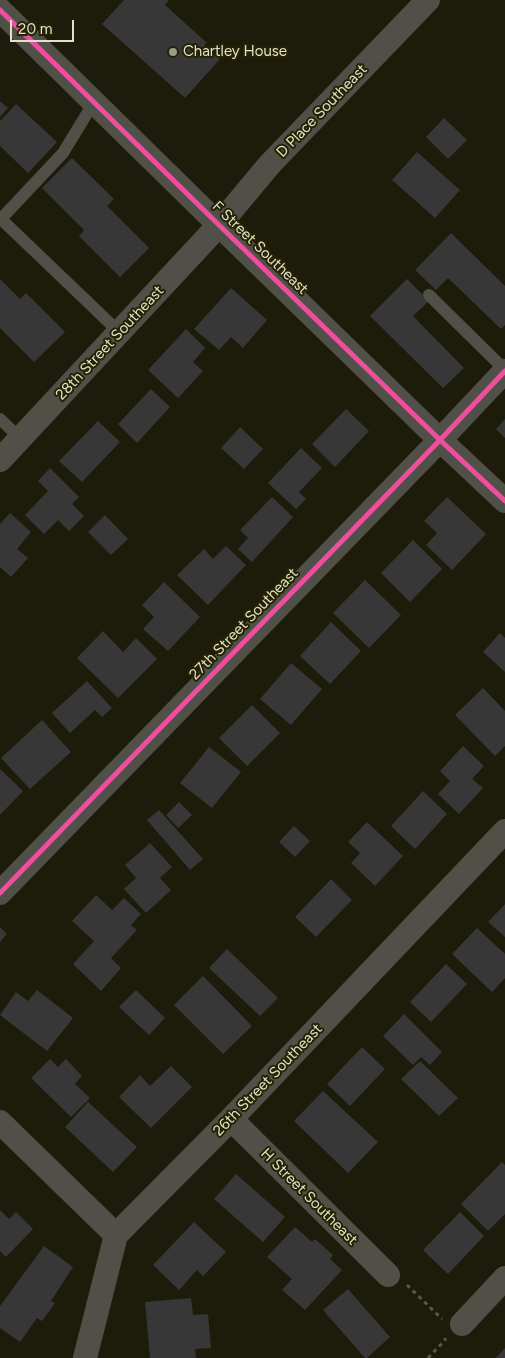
<!DOCTYPE html>
<style>
body{margin:0}
#map{position:relative;width:505px;height:1358px;overflow:hidden;background:#1d1c0a;font-family:Figtree,sans-serif}
canvas{display:block}
.scale{position:absolute;left:10px;top:20px;width:64px;height:22px;box-sizing:border-box;border:2px solid #e0e0cd;border-top:0;padding-left:6px;font-size:15px;line-height:18px;white-space:nowrap;color:#e0e0cd;-webkit-text-stroke:4px #252302;paint-order:stroke}
</style>
<div id="map">
<canvas width="505" height="1358"></canvas>
<div class="scale">20 m</div>
</div>
<script>
const ctx = document.querySelector('canvas').getContext('2d');
ctx.lineJoin = 'round';
function fill(path, color) {
  ctx.fillStyle = color;
  ctx.fill(path, 'evenodd');
}
function toPath(rows) {
  const path = new Path2D();
  for (const r of rows) {
    path.moveTo(r[0], r[1]);
    for (let i = 2; i < r.length; i += 2) path.lineTo(r[i], r[i + 1]);
  }
  return path;
}
function stroke(path, color, width, dash) {
  ctx.strokeStyle = color;
  ctx.lineWidth = width;
  ctx.lineCap = dash ? 'butt' : 'round';
  ctx.setLineDash(dash || []);
  ctx.stroke(path);
}
function write(font, color, halo, rows, align = 'center') {
  ctx.font = font + ' Figtree,sans-serif';
  ctx.lineWidth = 4;
  ctx.setLineDash([]);
  ctx.textBaseline = 'middle';
  ctx.strokeStyle = halo;
  ctx.fillStyle = color;
  for (const [text, x, y, turn = 0] of rows) {
    ctx.save();
    ctx.translate(x, y);
    ctx.rotate((+turn || 0) * Math.PI / 180);
    ctx.textAlign = isNaN(turn) ? turn : align;
    if (halo) ctx.strokeText(text, 0, 0);
    ctx.fillText(text, 0, 0);
    ctx.restore();
  }
}
fill(toPath([
 [124,0,169,0,165,5,207,43,204,45,220,59,185,98,102,24],
 [0,101,8,108,0,117],
 [16,104,57,142,28,173,0,146,0,121],
 [444,118,467,140,448,159,426,137],
 [417,152,460,190,435,218,392,180],
 [72,158,114,199,107,206,149,248,120,277,79,236,84,230,42,188],
 [451,233,505,286,505,325,501,329,448,278,436,290,415,270],
 [0,279,20,299,26,293,65,332,34,362,0,328],
 [407,279,429,301,413,316,464,368,443,388,370,316],
 [231,288,267,320,243,348,231,337,219,350,194,329],
 [186,329,205,348,193,362,203,371,178,398,148,370],
 [151,389,170,407,137,443,118,424],
 [346,409,369,431,335,467,312,444],
 [505,419,505,438,496,429],
 [98,421,120,442,82,482,59,461],
 [240,427,263,449,244,469,221,448],
 [301,448,322,468,299,492,306,499,296,509,268,483],
 [50,468,79,497,72,504,84,516,69,531,58,520,44,534,25,515,48,491,38,481],
 [272,497,293,517,252,562,238,549,248,538,240,530],
 [447,497,486,534,452,570,426,545,437,533,424,521],
 [10,513,31,532,17,549,28,558,11,577,0,567,0,524],
 [105,515,128,539,111,555,88,532],
 [413,540,442,569,410,602,381,573],
 [226,546,246,565,208,605,177,575,204,549,213,559],
 [365,580,401,615,369,648,333,613],
 [164,582,200,617,168,651,143,629,154,617,142,605],
 [331,622,361,651,330,684,300,656],
 [103,631,123,652,136,638,157,659,118,698,77,658],
 [500,633,505,638,505,672,483,652],
 [291,663,322,689,291,725,260,699],
 [87,681,112,708,102,717,95,710,70,733,52,713],
 [483,688,505,711,505,746,495,756,455,715],
 [252,705,280,733,247,766,219,738],
 [42,720,71,752,30,789,1,758],
 [463,746,484,766,472,779,483,788,459,814,438,794,450,781,440,771],
 [209,747,241,772,212,808,180,783],
 [0,769,23,791,0,815],
 [423,791,447,814,415,849,391,826],
 [179,802,192,815,178,828,166,815],
 [159,810,203,859,190,870,147,820],
 [367,822,403,856,375,886,351,863,360,853,348,842],
 [294,826,310,841,295,857,279,842],
 [150,843,172,867,160,878,171,890,146,913,124,889,136,878,125,865],
 [331,879,352,900,316,937,295,917],
 [96,895,112,910,124,898,141,914,131,925,137,930,111,958,121,968,101,991,73,964,94,941,72,921],
 [505,904,505,937,488,922],
 [0,927,7,934,0,942],
 [477,928,505,954,505,978,492,992,452,954],
 [227,949,278,998,260,1016,209,968],
 [446,964,467,984,431,1022,410,1002],
 [203,976,252,1026,223,1054,174,1005],
 [37,990,73,1018,47,1051,0,1015,16,992,28,1001],
 [136,990,165,1018,149,1035,119,1007],
 [404,1014,442,1052,430,1065,421,1057,413,1065,383,1036],
 [362,1047,385,1069,350,1106,327,1084],
 [50,1059,58,1067,66,1059,82,1076,75,1084,90,1098,71,1117,31,1078],
 [420,1061,458,1098,439,1116,401,1079],
 [171,1066,192,1087,151,1128,119,1097,140,1075,150,1086],
 [323,1091,378,1142,348,1173,294,1121],
 [88,1102,137,1147,113,1172,65,1127],
 [502,1162,505,1165,505,1214,488,1231,461,1204],
 [236,1174,285,1217,263,1242,214,1199],
 [0,1210,9,1219,16,1212,33,1229,6,1257,0,1251],
 [460,1212,484,1236,448,1274,423,1250],
 [194,1222,226,1252,203,1276,197,1270,179,1290,153,1265],
 [295,1227,312,1242,315,1239,333,1255,330,1259,342,1270,305,1310,282,1290,292,1279,267,1257],
 [44,1246,73,1267,51,1301,55,1303,42,1321,37,1318,20,1342,0,1328,0,1306],
 [348,1289,390,1337,367,1358,365,1358,323,1310],
 [191,1298,193,1315,208,1314,211,1348,195,1349,196,1358,150,1358,145,1302],
 [505,1348,505,1358,496,1358]
]), '#373738');
stroke(toPath([
 [407,1285,442,1319],
 [428,1358,445,1340,445,1338]
]), '#58574f', 3, [4, 4]);
stroke(toPath([
 [0,218,119,332],
 [1,219,63,153,94,102],
 [429,295,505,370],
 [0,419,20,438]
]), '#505048', 12);
stroke(toPath([
 [0,10,219,225,440,440,505,501],
 [0,460,219,225,270,164,428,0],
 [0,893,440,440,505,371],
 [231,1119,388,1275],
 [0,1122,116,1235],
 [462,1324,505,1278],
 [85,1358,116,1235,231,1119,505,831]
]), '#505048', 24);
stroke(toPath([
 [0,10,219,225,440,440,505,501],
 [0,893,440,440,505,371]
]), '#ef4d9e', 5);
for (const [x, y, r, color] of [
 [173,52,5,"#9c9b89"]
]) {
  const dot = new Path2D();
  dot.arc(x, y, r, 0, 2 * Math.PI);
  ctx.fillStyle = color;
  ctx.fill(dot);
  stroke(dot, '#252302', 2);
}
write('15px', '#e0e0cd', '#252302', [
 ["Chartley House",183,52]
], 'left');
write('15px', '#e0e0cd', '#252302', [
 ["D Place Southeast",322,111,-46],
 ["F Street Southeast",260,248,44],
 ["28th Street Southeast",110,343,-47],
 ["27th Street Southeast",244,624,-46],
 ["26th Street Southeast",268,1080,-46],
 ["H Street Southeast",309,1197,45]
]);
</script>
